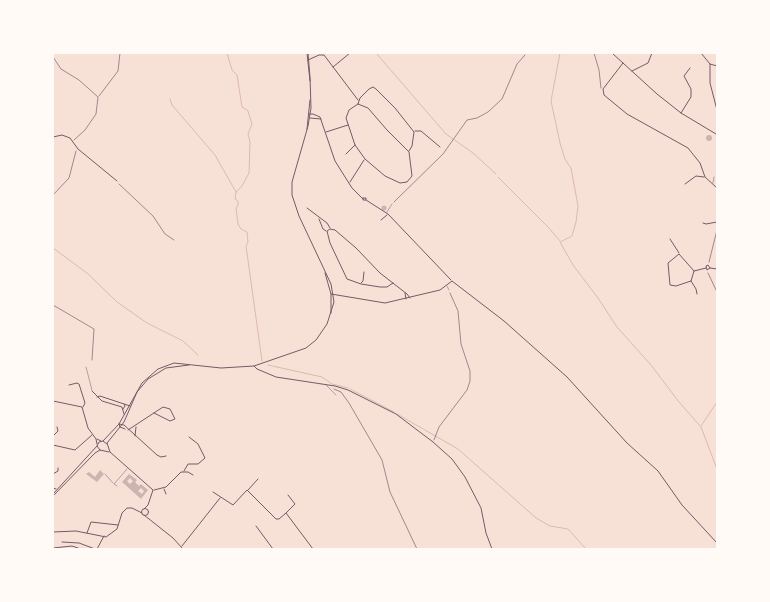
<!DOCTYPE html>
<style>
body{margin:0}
#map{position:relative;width:770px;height:602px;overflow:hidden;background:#f7e1d7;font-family:"IBM Plex Serif",serif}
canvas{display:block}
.frame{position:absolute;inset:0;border:54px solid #fffaf5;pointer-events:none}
</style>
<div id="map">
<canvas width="770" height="602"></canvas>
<div class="frame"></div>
</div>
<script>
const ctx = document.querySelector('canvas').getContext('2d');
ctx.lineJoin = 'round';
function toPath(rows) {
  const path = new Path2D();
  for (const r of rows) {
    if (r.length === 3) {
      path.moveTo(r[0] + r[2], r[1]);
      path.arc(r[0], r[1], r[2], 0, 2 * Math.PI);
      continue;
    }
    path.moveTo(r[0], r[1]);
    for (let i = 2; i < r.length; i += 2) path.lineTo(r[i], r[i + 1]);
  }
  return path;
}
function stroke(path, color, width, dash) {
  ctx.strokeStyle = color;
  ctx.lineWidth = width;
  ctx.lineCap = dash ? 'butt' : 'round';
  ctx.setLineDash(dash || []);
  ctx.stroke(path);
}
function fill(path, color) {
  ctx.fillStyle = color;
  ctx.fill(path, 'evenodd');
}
stroke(toPath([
 [227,53,232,70,237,75,242,107,248,111,252,124,248,134,250,142,249,173,242,186,236,192,235,199,238,201,238,205,236,208,238,224,241,229,247,232,248,242,246,246,262,361],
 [376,53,446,134,473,153,496,174],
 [560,53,551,101,560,143,565,159,571,168,578,206,576,222,572,236,560,242,573,265,598,298,617,327,651,365,679,402,701,427,717,469],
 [170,99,172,105,215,155,236,192],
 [498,177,548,227,560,241],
 [53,248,87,273,117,302,147,323,183,341,198,355],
 [268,365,322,377,332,384,348,388],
 [350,389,394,412],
 [397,414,458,449,536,518,550,526,568,529,586,549],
 [701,426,717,402]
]), '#dcb8b0', 1);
fill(toPath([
 [709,138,3],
 [384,208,2.5],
 [100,470,104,474,97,482,86,474,89,472,95,477],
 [129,474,137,480,135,482,139,486,141,484,148,490,141,499,122,482],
 [130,478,133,481,130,484,127,481],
 [141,488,144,491,142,494,138,491]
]), '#ccb4b1');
stroke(toPath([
 [594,53,599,70,601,88],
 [53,57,61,69,79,80,98,97,96,114,85,130,74,140],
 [99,96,118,71,120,53],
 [119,184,153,216,165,234,174,240],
 [53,195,69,178,76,151],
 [394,202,443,154,467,120,477,118,488,112,502,99,517,64,525,55],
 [709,262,717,230],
 [708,273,717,292],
 [53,305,94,329,92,360],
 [334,389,341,392,349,403,382,460,390,492,417,549],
 [434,440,439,427,467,390,470,381,470,371,461,344,458,311,450,293]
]), '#4a2c40', 0.5);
stroke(toPath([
 [713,183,714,177],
 [387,212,392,204],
 [447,286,449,290],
 [86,367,92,390],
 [326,385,336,395],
 [105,474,113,483],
 [117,486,114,484,127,469]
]), '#755966', 0.5);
stroke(toPath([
 [612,53,657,94,681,113,716,134],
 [308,60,319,55,324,55,358,100],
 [623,63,603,89,604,95,627,114,688,148,700,163,705,177,717,188],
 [710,64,717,66],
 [333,67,350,53],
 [632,71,648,63,652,53],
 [358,104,368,108,387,130,409,152,412,176,407,182,400,183,385,176,365,159,355,145,346,118,349,110,358,104],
 [358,104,360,98,369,89,373,87,376,89,395,108,414,132,412,146,409,151],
 [681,113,691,97,691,89,684,76,690,68],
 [309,114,313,114,320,117,335,161,352,188,363,199],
 [310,118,321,119],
 [415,131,421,131,440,147],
 [326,132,348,125],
 [53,137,62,135,70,138,78,149,117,181],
 [346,154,355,145],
 [350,182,364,160],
 [685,184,696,176,704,177],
 [363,198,366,198,366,200,363,200,363,198],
 [366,200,388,214,451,280],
 [307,208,327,223,330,228],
 [319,219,323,229,326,231],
 [381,220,387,215],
 [703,223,706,224,717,222],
 [670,239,679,253],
 [710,268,707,270,706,266,708,265,710,268,717,269],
 [694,271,679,254,668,263,670,285,676,286,691,281,694,271,706,268],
 [691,281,696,289,697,294],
 [361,283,363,281,364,272],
 [393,283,387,287,380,287,361,284,347,279,330,243,327,231,330,229,335,230,356,248,380,273,407,294,410,298],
 [405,293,406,299],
 [254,366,257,369,276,377,335,386,348,390,396,414,433,442,452,459,465,477,481,508,486,533,492,549],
 [69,385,77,383,79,384,85,403,83,407],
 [92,391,102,401,122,407,124,414],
 [97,397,100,396,130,406],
 [53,401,82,407,88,428,96,439,97,444],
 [123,409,125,406,124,404],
 [119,424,124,425,157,455,161,457,166,456],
 [119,424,120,427,125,429],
 [128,430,163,407,170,409,175,419,170,421,154,413],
 [53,436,58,431,57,427],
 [135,436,136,427],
 [97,439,101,441],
 [53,445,75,450,92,435],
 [184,471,188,464,198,464,205,458,198,444,189,437],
 [53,474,58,471,58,468],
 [164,489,166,494],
 [154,490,166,487,181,472,188,472,193,475],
 [248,490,258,479],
 [213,492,233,505,247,490,276,519,279,519,286,513,313,549],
 [286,513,295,504,288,495],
 [256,526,273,549],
 [53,532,76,531,106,537,117,529,122,513,127,508,132,508,142,513],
 [87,533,91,522,118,525],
 [62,542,79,543,95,549],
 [182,546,220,498],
 [53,548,72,546,81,549],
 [97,549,104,536]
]), '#755966', 1);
stroke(toPath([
 [307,53,310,81],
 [701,53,710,64,710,83,717,110],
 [717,114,717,164],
 [307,129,310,100],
 [325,273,331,294,331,313],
 [331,294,385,303,440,290,452,281,504,321,567,377,627,443,658,471,682,505,717,543],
 [103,441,119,424,142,383,158,369,174,363,221,368,254,366,306,348,316,340,327,324,334,302,331,284,299,216,292,195,292,182,308,126,311,108,310,77,308,53],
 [100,450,97,446,99,442,103,441,107,444],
 [53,488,56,489],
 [53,494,97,446],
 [53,496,95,453,100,450,109,452],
 [145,512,3.5],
 [144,509,148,505,153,490,110,452,107,443,124,422,137,392,148,379,166,368,189,365],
 [144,515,173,538,183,549]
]), '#755966', 1);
</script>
